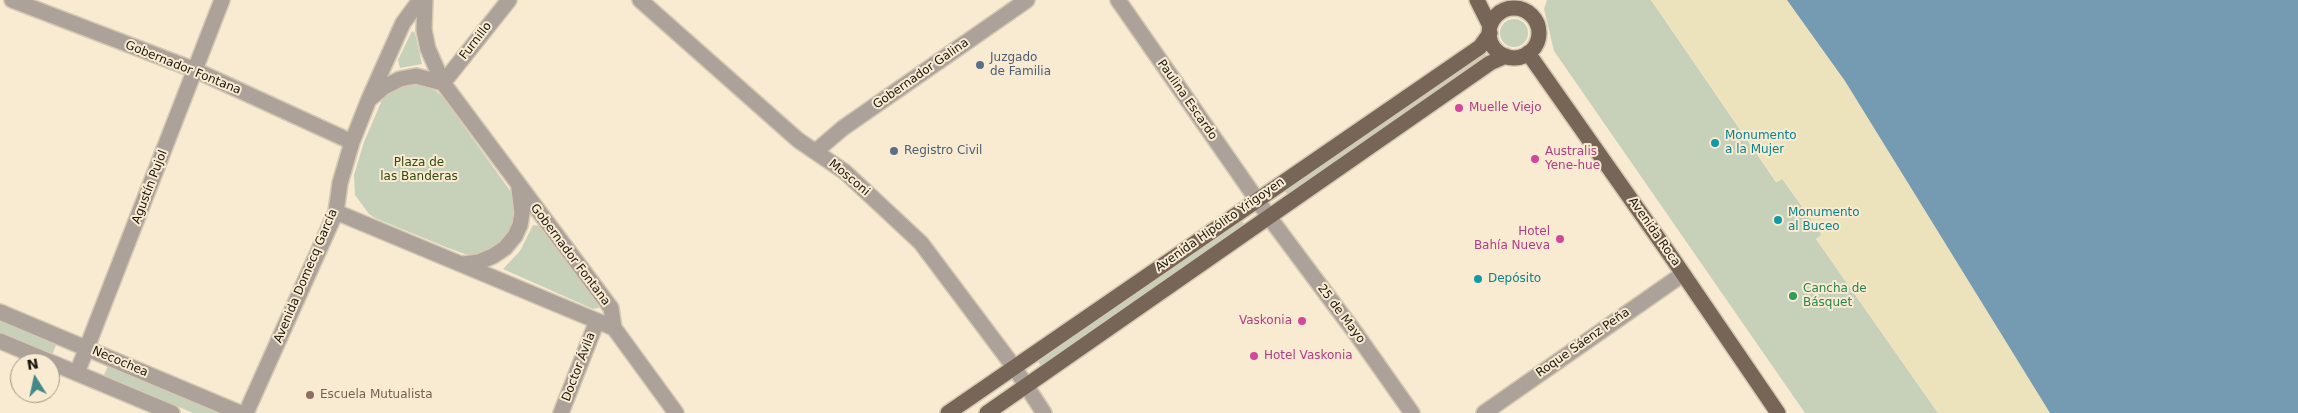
<!DOCTYPE html>
<meta charset="utf-8">
<style>
body{margin:0}
#map{position:relative;width:2298px;height:413px;overflow:hidden;background:#f8ebd1;font-family:"DejaVu Sans",sans-serif}
canvas{display:block}
.north{position:absolute;left:10px;top:353px;width:50px;height:50px;box-sizing:border-box;background:#f8ebd1;border:1px solid #a09683;border-radius:50%;rotate:350deg;font-size:14px;font-weight:700;line-height:20px;text-align:center;color:#1c170e}
.north::after{content:'';display:block;margin:auto;width:18px;height:22px;background:#418989;clip-path:polygon(50% 0,100% 100%,50% 72%,0 100%)}
</style>
<div id="map">
<canvas width="2298" height="413"></canvas>
<div class="north">N</div>
</div>
<script>
const ctx = document.querySelector('canvas').getContext('2d');
ctx.lineJoin = 'round';
function fill(path, color) {
  ctx.fillStyle = color;
  ctx.fill(path, 'evenodd');
}
function toPath(rows) {
  const path = new Path2D();
  for (const r of rows) {
    if (r.length === 3) {
      path.moveTo(r[0] + r[2], r[1]);
      path.arc(r[0], r[1], r[2], 0, 2 * Math.PI);
      continue;
    }
    path.moveTo(r[0], r[1]);
    for (let i = 2; i < r.length; i += 2) path.lineTo(r[i], r[i + 1]);
  }
  return path;
}
function stroke(path, color, width, dash) {
  ctx.strokeStyle = color;
  ctx.lineWidth = width;
  ctx.lineCap = dash ? 'butt' : 'round';
  ctx.setLineDash(dash || []);
  ctx.stroke(path);
}
function write(font, color, halo, rows, align = 'center') {
  ctx.font = font + ' "DejaVu Sans",sans-serif';
  ctx.lineWidth = 4;
  ctx.setLineDash([]);
  ctx.textBaseline = 'middle';
  ctx.strokeStyle = halo;
  ctx.fillStyle = color;
  for (const [text, x, y, turn = 0] of rows) {
    ctx.save();
    ctx.translate(x, y);
    ctx.rotate((+turn || 0) * Math.PI / 180);
    ctx.textAlign = isNaN(turn) ? turn : align;
    if (halo) ctx.strokeText(text, 0, 0);
    ctx.fillText(text, 0, 0);
    ctx.restore();
  }
}
fill(toPath([
 [1547,0,1651,0,1776,182,1782,178,1822,235,1816,239,1938,413,1805,413,1554,51,1544,9],
 [1514,33,14],
 [412,31,415,33,422,64,400,68,398,60],
 [1484,52,1487,57,1287,194,1283,189],
 [412,85,426,86,436,91,443,97,514,196,516,204,510,231,495,247,476,255,465,254,448,248,375,218,369,214,355,195,354,175,364,142,382,100,390,92,398,87],
 [1241,219,1244,224,1042,367,1038,362],
 [533,225,539,226,598,304,599,308,593,309,503,269,520,251],
 [0,321,56,345,52,355,0,333],
 [108,366,220,413,193,413,104,375]
]), '#c7d1ba');
fill(toPath([
 [1651,0,1787,0,1845,81,2050,413,1938,413,1816,239,1822,234,1782,179,1777,182]
]), '#ece3bd');
fill(toPath([
 [1787,0,2298,0,2298,413,2050,413,1845,81]
]), '#749bb1');
const minor = toPath([
 [12,0,195,70,352,142],
 [425,0,424,30,428,49,443,83,611,308,614,328,676,413],
 [640,0,798,140,845,172,921,243,1014,367,1044,413],
 [1118,0,1269,217,1357,335,1412,413],
 [443,83,509,0],
 [371,98,384,87,400,79,416,76,443,83],
 [816,151,843,128,1027,0],
 [336,212,614,328],
 [463,264,479,262,493,256,505,248,515,236,520,225,522,213,519,188],
 [0,312,240,413],
 [0,341,172,413],
 [77,373,222,0],
 [246,413,336,212,340,183,352,142,369,99,403,23,420,0],
 [561,413,597,321],
 [1484,413,1683,274]
]);
const major = toPath([
 [1477,0,1490,26],
 [1514,33,25],
 [1528,53,1675,262,1778,413],
 [948,413,1480,47,1490,33],
 [987,413,1490,63,1506,56]
]);
stroke(minor, '#d5c9b2', 18);
stroke(major, '#d5c9b2', 18);
stroke(minor, '#aca29a', 15);
stroke(major, '#776557', 15);
for (const [x, y, r, color] of [
 [980,65,5,"#5c6f8a"],
 [1459,108,5,"#d1479c"],
 [1715,143,5,"#0f9aa8"],
 [894,151,5,"#5c6f8a"],
 [1535,159,5,"#d1479c"],
 [1778,220,5,"#0f9aa8"],
 [1560,239,5,"#d1479c"],
 [1478,279,5,"#0f9aa8"],
 [1793,296,5,"#2e9e5b"],
 [1302,321,5,"#d1479c"],
 [1254,356,5,"#d1479c"],
 [310,395,5,"#8d6e63"]
]) {
  const dot = new Path2D();
  dot.arc(x, y, r, 0, 2 * Math.PI);
  ctx.fillStyle = color;
  ctx.fill(dot);
  stroke(dot, '#f8ebd1', 2);
}
write('12px', '#1c170e', '#f8ebd1', [
 ["Furnillo",476,41,-52],
 ["Gobernador Fontana",183,68,22],
 ["Gobernador Galina",921,74,-35],
 ["Paulina Escardo",1187,100,55],
 ["Mosconi",849,178,40],
 ["Agustín Pujol",150,187,-69],
 ["Avenida Hipólito Yrigoyen",1220,225,-35],
 ["Avenida Roca",1654,232,55],
 ["Gobernador Fontana",570,255,53],
 ["Avenida Domecq García",306,276,-67],
 ["25 de Mayo",1341,314,53],
 ["Roque Sáenz Peña",1583,343,-35],
 ["Necochea",120,362,23],
 ["Doctor Ávila",579,367,-69]
]);
write('12px', '#4e5e75', '#f8ebd1', [
 ["Juzgado",990,58],
 ["de Familia",990,72],
 ["Registro Civil",904,151]
], 'left');
write('12px', '#b23c85', '#f8ebd1', [
 ["Muelle Viejo",1469,108],
 ["Australis",1545,152],
 ["Yene-hue",1545,166],
 ["Hotel",1550,232,"right"],
 ["Bahía Nueva",1550,246,"right"],
 ["Vaskonia",1292,321,"right"],
 ["Hotel Vaskonia",1264,356]
], 'left');
write('12px', '#0d838f', '#f8ebd1', [
 ["Monumento",1725,136],
 ["a la Mujer",1725,150],
 ["Monumento",1788,213],
 ["al Buceo",1788,227],
 ["Depósito",1488,279]
], 'left');
write('12px', '#364911', '#f8ebd1', [
 ["Plaza de",419,163],
 ["las Banderas",419,177]
]);
write('12px', '#27864d', '#f8ebd1', [
 ["Cancha de",1803,289],
 ["Básquet",1803,303]
], 'left');
write('12px', '#785e54', '#f8ebd1', [
 ["Escuela Mutualista",320,395]
], 'left');
</script>
